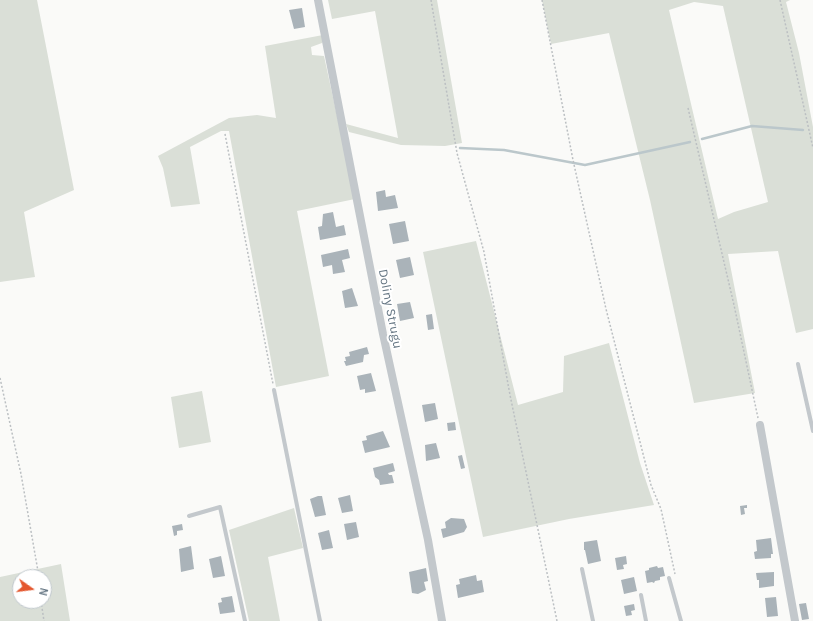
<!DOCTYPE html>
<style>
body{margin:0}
#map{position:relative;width:813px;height:621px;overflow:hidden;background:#fafaf8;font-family:Karla,sans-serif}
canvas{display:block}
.north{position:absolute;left:12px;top:569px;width:40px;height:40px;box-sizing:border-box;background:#fff;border:1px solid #c1c8cd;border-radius:50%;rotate:104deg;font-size:11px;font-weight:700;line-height:16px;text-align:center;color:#657683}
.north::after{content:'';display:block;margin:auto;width:14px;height:18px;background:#e4572e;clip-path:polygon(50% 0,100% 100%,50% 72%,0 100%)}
</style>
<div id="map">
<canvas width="813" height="621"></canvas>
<div class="north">N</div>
</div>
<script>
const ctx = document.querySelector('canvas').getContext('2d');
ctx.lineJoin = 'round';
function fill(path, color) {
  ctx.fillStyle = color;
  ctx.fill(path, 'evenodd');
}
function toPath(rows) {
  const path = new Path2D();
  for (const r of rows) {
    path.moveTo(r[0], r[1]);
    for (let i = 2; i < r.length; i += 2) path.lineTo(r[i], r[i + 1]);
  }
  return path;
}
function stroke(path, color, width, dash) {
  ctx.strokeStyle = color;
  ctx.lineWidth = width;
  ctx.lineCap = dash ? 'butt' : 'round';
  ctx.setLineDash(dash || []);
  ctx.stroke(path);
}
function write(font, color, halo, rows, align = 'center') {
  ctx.font = font + ' Karla,sans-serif';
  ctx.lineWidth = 4;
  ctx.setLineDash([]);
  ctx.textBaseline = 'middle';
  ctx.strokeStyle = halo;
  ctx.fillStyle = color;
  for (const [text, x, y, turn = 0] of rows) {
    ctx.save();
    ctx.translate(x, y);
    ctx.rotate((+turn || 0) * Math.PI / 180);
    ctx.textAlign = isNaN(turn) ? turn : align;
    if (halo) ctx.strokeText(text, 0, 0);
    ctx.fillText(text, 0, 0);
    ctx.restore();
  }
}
fill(toPath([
 [0,0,37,0,74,190,24,212,35,277,0,282],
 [328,0,437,0,462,143,445,146,401,145,349,132,346,124,398,138,375,11,332,19],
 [542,0,790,0,786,2,799,53,813,127,813,329,796,333,778,251,728,254,755,393,694,403,650,200,609,33,551,44],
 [694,2,723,6,768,202,734,212,718,219,669,10],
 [323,35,322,43,311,47,312,55,324,56,355,199,297,211,329,376,276,387,229,131,221,131,190,147,200,204,171,207,163,168,158,156,229,118,257,115,276,118,265,46],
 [476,241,518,405,563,392,564,356,609,343,640,463,654,505,569,519,483,537,423,252],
 [202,391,211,442,179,448,171,397],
 [294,508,303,548,268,557,280,621,249,621,229,530],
 [61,564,70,621,0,621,0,577],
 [20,577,44,577,44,601,20,601]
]), '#dadfd7');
stroke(toPath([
 [702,139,752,126,803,130],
 [460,148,504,150,585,165,690,142]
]), '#bbc7cb', 2.5);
fill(toPath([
 [302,8,305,27,294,29,289,10],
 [385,190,386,197,395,195,398,208,378,211,376,192],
 [333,212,336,227,344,225,346,235,320,240,318,227,322,226,323,214],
 [405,221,409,241,393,244,389,224],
 [348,249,350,258,342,260,345,272,333,274,332,265,323,267,321,255],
 [410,257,414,275,400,278,396,260],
 [352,288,358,306,345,308,342,291],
 [410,302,414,318,400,321,397,304],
 [432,314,434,329,428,330,426,315],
 [367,347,369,354,364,355,363,362,346,366,344,361,346,361,345,357,350,356,349,352],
 [371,373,376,391,365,393,365,389,360,390,357,376],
 [435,403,438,419,425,422,422,405],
 [455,422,456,430,448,431,447,423],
 [383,431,390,447,365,453,362,441,367,440,366,436],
 [436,443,440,458,426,461,425,445],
 [462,455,465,468,461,469,458,456],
 [393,463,395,471,388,473,389,475,392,475,394,483,380,485,379,480,375,477,373,468],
 [350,495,353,511,342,513,338,498],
 [318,496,322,496,326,515,315,517,310,499],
 [747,505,747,508,744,508,745,514,741,515,740,506],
 [451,518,464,519,467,527,464,532,443,538,441,529,446,528,445,522],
 [356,522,359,537,347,540,344,524],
 [182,524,183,530,177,531,177,535,174,536,172,526],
 [329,530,333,548,322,550,318,533],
 [771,538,773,554,771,554,771,558,755,559,754,552,757,551,756,540],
 [597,540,601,561,588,564,585,550,584,550,584,542],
 [191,546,194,569,181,572,179,549],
 [221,556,225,576,213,578,209,559],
 [626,556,627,564,623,565,624,569,617,570,615,558],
 [657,566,658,568,663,567,665,576,660,577,660,580,655,581,654,583,652,582,647,583,645,571,649,570,649,568],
 [426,568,428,581,424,582,426,590,418,594,412,593,409,572],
 [774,572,774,586,759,588,759,580,757,580,756,573],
 [476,575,477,581,482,580,484,592,458,598,456,585,460,584,459,579],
 [634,577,637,591,624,594,621,580],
 [232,596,235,612,220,614,218,603,222,602,221,598],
 [776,597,778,616,767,617,765,598],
 [806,603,809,619,802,620,799,604],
 [634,604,635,610,631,611,632,615,626,616,624,606]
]), '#aab3b9');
stroke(toPath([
 [431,0,457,153,484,252,510,395,557,621],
 [542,0,573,160,606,309,651,485,661,509,675,574],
 [780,0,813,148],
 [688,108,734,305,758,418],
 [225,134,273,384],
 [0,378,21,474,39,577],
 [41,601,44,621]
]), '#bbbfc2', 1.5, [2, 2]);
stroke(toPath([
 [798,364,813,431],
 [274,390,320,621],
 [189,516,220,507,245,621],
 [582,569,593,621],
 [669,578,681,621],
 [641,595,646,621]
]), '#c3c8cc', 4);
stroke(toPath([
 [318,0,383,334,428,540,442,621],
 [760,425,795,621]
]), '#c3c8cc', 8);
write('13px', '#657683', '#fff', [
 ["Doliny Strugu",390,309,79]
]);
</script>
